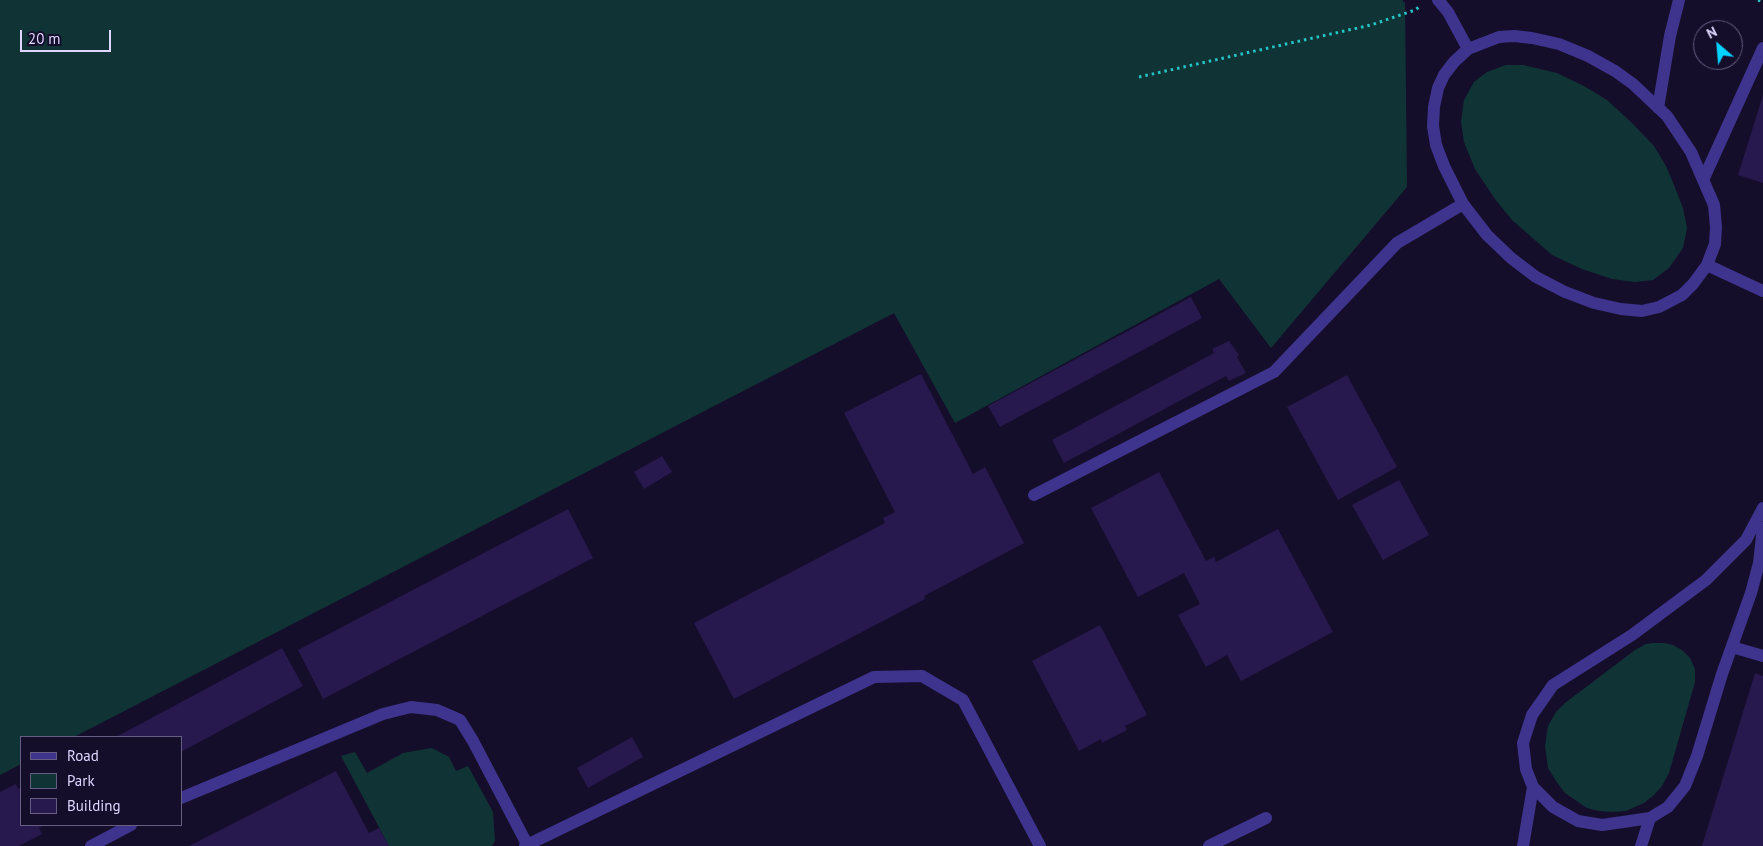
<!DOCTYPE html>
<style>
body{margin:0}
#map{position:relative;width:1763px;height:846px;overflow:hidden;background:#150e2b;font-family:"PT Sans",sans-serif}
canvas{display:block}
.legend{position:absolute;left:20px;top:736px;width:162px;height:90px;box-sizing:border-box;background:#150e2b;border:1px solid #665e80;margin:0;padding:6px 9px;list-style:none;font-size:15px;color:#dfd7ff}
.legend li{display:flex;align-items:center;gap:10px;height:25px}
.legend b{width:25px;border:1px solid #665e80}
.north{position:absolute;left:1693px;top:20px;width:50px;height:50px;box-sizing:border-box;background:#150e2b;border:1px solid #665e80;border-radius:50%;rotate:333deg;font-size:14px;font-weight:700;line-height:20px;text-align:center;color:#dfd7ff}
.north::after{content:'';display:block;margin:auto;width:18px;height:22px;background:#03d3ff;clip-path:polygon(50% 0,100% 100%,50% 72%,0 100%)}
.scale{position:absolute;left:20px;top:30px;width:91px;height:22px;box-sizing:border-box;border:2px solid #dfd7ff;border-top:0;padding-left:6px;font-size:15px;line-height:18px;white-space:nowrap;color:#dfd7ff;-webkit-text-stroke:4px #150e2b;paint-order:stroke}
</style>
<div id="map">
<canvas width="1763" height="846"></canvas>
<ul class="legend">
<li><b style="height:6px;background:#3e348e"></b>Road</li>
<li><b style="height:14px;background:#103435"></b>Park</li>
<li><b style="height:14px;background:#27184d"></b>Building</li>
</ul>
<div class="north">N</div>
<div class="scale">20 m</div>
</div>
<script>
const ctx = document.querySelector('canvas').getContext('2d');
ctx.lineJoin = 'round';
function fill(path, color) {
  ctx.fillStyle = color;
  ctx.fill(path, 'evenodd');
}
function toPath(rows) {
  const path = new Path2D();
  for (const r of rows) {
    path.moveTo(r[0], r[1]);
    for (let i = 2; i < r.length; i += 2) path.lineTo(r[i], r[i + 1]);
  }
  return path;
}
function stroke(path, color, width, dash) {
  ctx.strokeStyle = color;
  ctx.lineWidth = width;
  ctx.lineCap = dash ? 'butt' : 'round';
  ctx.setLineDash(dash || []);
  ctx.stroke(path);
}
fill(toPath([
 [0,0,1402,0,1405,3,1407,187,1271,348,1219,279,955,423,894,313,74,737,21,737,21,764,0,775],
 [1506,65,1523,65,1557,73,1584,86,1607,100,1632,123,1654,146,1666,166,1674,185,1683,208,1687,228,1683,248,1669,268,1653,280,1635,282,1612,279,1582,269,1552,255,1512,220,1495,199,1475,169,1464,142,1461,122,1464,100,1474,82,1487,72],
 [1653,643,1664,643,1673,645,1682,650,1690,658,1695,669,1695,682,1669,773,1662,786,1654,795,1644,803,1626,811,1612,812,1599,811,1587,808,1565,793,1556,781,1548,768,1545,746,1548,726,1556,712,1565,703,1635,650,1646,644],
 [432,748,449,757,456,771,468,766,493,812,495,841,492,846,389,846,341,756,355,752,367,773,403,753]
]), '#103435');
fill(toPath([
 [1763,95,1763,183,1738,175],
 [1191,297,1202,318,1000,427,988,406],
 [1229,341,1239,355,1237,357,1246,373,1229,381,1226,376,1064,463,1052,440,1214,353,1212,349],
 [921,374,973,474,985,467,1024,543,924,596,925,599,734,699,694,623,885,523,883,518,895,512,844,413],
 [1347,375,1397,467,1338,500,1287,407],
 [662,456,672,472,644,489,634,472],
 [1159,472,1206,561,1214,557,1216,562,1278,529,1333,632,1241,681,1227,655,1206,667,1178,615,1200,604,1184,573,1138,597,1091,508],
 [1399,480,1429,535,1383,560,1352,505],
 [568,509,593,558,323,699,298,650],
 [1100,625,1147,715,1125,726,1127,730,1102,743,1101,739,1079,751,1032,661],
 [282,648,303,686,181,752,181,737,116,737],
 [1755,673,1763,676,1763,846,1702,846],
 [632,737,643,757,588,788,577,768],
 [336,771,369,833,379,828,389,846,189,846],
 [16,784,18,789,21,787,21,825,45,825,39,828,42,834,19,846,0,846,0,792]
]), '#27184d');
stroke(toPath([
 [1758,0,1761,1],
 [1139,77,1371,25,1415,10,1419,7]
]), '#23c5c7', 3, [2.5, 4]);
stroke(toPath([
 [1438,0,1448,12,1468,49],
 [1514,36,1532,38,1559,44,1588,56,1615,71,1633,84,1667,116,1691,152,1714,205,1716,227,1715,244,1707,265,1693,284,1682,295,1659,307,1642,311,1621,309,1594,303,1565,292,1536,277,1511,258,1487,235,1463,204,1444,166,1436,145,1433,126,1434,107,1438,88,1444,75,1454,62,1468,49,1499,37,1514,36],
 [1658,108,1670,36,1679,0],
 [1704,178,1763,48],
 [1707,265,1763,291],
 [1034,495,1274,372,1397,243,1463,204],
 [1763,508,1746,540,1706,580,1632,635,1553,685,1532,715,1523,743,1526,769,1533,787,1553,807,1578,821,1602,825,1623,822,1650,818,1668,807,1685,786,1697,756,1722,674,1751,593,1759,563,1763,528],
 [1732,647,1763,656],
 [181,798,383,714,411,707,437,710,460,720,473,741,528,846],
 [91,846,131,825],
 [525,846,874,677,922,676,963,700,1040,846],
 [1209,846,1266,818],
 [1523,846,1533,787],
 [1641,846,1650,818]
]), '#3e348e', 12);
</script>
